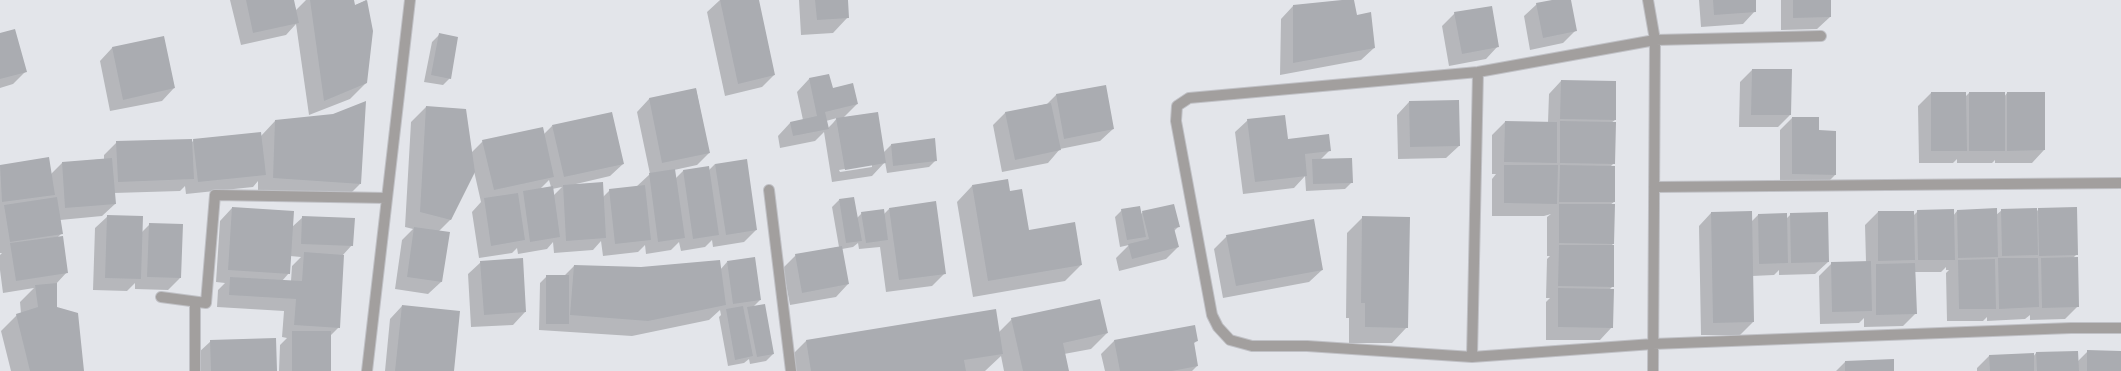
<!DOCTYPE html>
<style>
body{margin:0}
canvas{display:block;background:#e3e5ea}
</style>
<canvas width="2121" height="371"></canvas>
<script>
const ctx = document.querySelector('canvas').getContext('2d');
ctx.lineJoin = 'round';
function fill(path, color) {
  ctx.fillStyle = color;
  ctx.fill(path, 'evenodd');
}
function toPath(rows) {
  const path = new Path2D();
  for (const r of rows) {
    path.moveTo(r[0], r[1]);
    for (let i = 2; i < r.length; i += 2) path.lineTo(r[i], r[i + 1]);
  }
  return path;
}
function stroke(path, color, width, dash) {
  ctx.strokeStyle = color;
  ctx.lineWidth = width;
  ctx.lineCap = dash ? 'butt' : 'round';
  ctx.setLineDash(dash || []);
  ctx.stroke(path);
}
fill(toPath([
 [230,0,293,0,296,10,306,0,353,0,354,6,366,0,372,31,366,83,350,99,309,115,296,24,286,35,241,45],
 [720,0,758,0,774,75,762,87,725,96,707,12],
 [799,0,847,0,848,17,833,33,801,35],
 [1353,0,1356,16,1374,48,1361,60,1280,75,1281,19,1293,6],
 [1557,0,1570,0,1576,30,1563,43,1530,50,1524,16,1537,4],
 [1699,0,1755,0,1755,11,1743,24,1701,27],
 [1781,0,1830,0,1830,17,1817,29,1781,30],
 [1455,13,1498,46,1486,59,1449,66,1442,26],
 [0,34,26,71,13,84,0,88],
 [439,35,450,78,443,85,424,82,432,42],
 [163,38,174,88,162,101,110,111,100,61,112,48],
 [1752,70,1790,115,1778,127,1739,127,1740,82],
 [809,79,832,89,857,104,843,118,883,153,891,145,934,140,936,160,929,167,887,173,885,162,872,176,832,182,824,132,815,141,780,148,778,136,790,123,803,120,797,92],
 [837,118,833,123,828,128,826,121],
 [872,164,872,167,840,172,839,170],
 [1561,81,1615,120,1611,123,1614,163,1610,167,1614,202,1610,205,1613,244,1611,246,1613,286,1609,290,1612,327,1600,340,1546,340,1546,302,1550,298,1546,298,1547,259,1550,256,1547,256,1547,217,1551,214,1544,216,1492,216,1492,179,1496,174,1492,174,1492,135,1505,122,1548,122,1549,94],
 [1105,87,1113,129,1100,141,1060,149,1048,163,1002,172,993,125,1005,113,1047,104,1056,95],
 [696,89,709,153,697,165,674,170,675,179,683,171,708,171,715,164,756,230,744,242,713,247,712,240,705,247,681,251,679,242,671,250,646,254,645,245,638,252,603,256,601,241,593,250,554,253,553,242,547,249,518,254,517,248,512,253,479,258,472,212,481,202,474,171,451,219,439,231,441,282,428,294,395,289,402,240,413,229,405,227,411,122,426,107,471,153,483,141,543,135,552,126,623,164,610,176,576,184,602,198,610,190,636,187,650,174,637,112,649,99],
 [549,180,551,187,540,189],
 [562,187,553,196,552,189],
 [1931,93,1965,97,1969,93,2004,97,2007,93,2044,93,2044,150,2032,163,1995,163,1995,160,1992,163,1957,163,1957,159,1953,163,1919,163,1918,106],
 [1409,102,1459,146,1446,158,1398,159,1397,115],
 [1792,118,1818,131,1835,175,1823,187,1780,187,1780,130],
 [1248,120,1287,141,1330,150,1320,160,1352,182,1345,189,1306,191,1305,176,1294,188,1243,194,1235,132],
 [275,121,360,184,344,200,258,193,258,181,253,187,186,194,185,186,180,191,114,193,115,204,102,216,60,220,62,233,58,237,67,272,56,284,56,308,83,371,11,371,1,331,17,315,21,314,20,302,34,288,3,293,0,270,0,255,2,253,0,253,0,166,48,159,51,174,62,163,104,159,104,155,117,142,191,143,194,140,261,136],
 [972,186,1009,192,1029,231,1081,265,1065,281,973,297,957,202],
 [839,200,857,218,862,213,884,214,889,209,945,273,932,286,886,292,880,247,859,249,858,243,853,247,842,249,848,284,836,297,790,305,783,268,796,255,839,247,832,207],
 [232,208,292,227,303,217,352,245,342,256,339,327,330,336,330,371,279,371,280,345,287,338,282,337,284,311,217,307,218,290,225,283,216,282,220,221],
 [290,256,301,257,292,266,291,281,282,281,289,273],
 [2039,209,2077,254,2073,258,2078,306,2065,319,2030,320,2030,315,2025,319,1987,321,1987,317,1983,321,1947,321,1946,273,1949,270,1946,270,1946,267,1941,272,1915,272,1916,313,1903,326,1864,327,1864,318,1859,323,1820,324,1819,276,1832,263,1866,262,1865,225,1878,212,1913,212,1913,216,1918,211,1953,216,1957,211,1996,215,2002,210,2036,212],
 [1122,210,1141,214,1143,212,1179,226,1174,231,1178,247,1166,259,1119,271,1116,258,1129,245,1120,247,1115,217],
 [1711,213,1751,222,1758,215,1786,219,1791,214,1828,262,1815,274,1779,275,1779,270,1774,275,1752,276,1753,322,1740,335,1701,335,1699,226],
 [108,216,142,232,150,224,180,278,168,290,135,289,135,283,127,291,93,290,95,228],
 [1363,217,1407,327,1392,343,1349,343,1349,318,1346,318,1347,233],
 [1227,236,1322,270,1309,282,1223,298,1214,249],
 [481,262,525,312,513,325,471,327,468,274],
 [727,262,760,300,753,307,773,354,766,361,750,364,749,359,744,363,728,366,719,317,721,315,720,310,709,320,632,336,539,330,540,283,547,276,564,276,574,266,720,270],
 [402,306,453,371,385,371,390,319],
 [1012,319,1107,333,1091,349,1064,354,1068,371,1004,371,1001,356,985,371,791,371,789,358,806,341,999,332],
 [1194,326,1197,341,1193,344,1197,366,1192,371,1105,371,1101,354,1114,341],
 [211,341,276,371,199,371,198,353],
 [2088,351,2121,352,2121,371,1977,371,1977,368,1989,356,2033,357,2036,353,2077,362],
 [1893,360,1893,371,1836,371,1845,362]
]), '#0003');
fill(toPath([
 [246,0,294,0,299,23,253,33],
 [310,0,354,0,355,5,367,0,373,31,367,83,324,101],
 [720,0,759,0,775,75,738,84],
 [815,0,848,0,849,18,817,20],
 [1342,0,1354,0,1357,15,1371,12,1375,48,1293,63,1293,5],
 [1552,0,1571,0,1577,31,1543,38,1536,3],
 [1713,0,1756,0,1756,12,1714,15],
 [1793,0,1831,0,1831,17,1793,18],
 [1492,6,1499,47,1462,54,1454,12],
 [15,29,27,72,0,79,0,33],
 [439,33,458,37,451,79,431,75],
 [164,36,175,88,123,100,112,47],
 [1752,69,1792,69,1791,115,1751,115],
 [829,74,833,88,853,83,858,104,825,112,829,129,793,136,790,122,817,116,809,78],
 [1561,80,1616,81,1616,120,1560,119],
 [1106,85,1114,129,1064,139,1056,94],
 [696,88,710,153,662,163,649,98],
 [1931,92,1966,92,1967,151,1931,151],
 [1969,92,2005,92,2005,151,1969,151],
 [2007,92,2045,92,2045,150,2007,151],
 [1459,100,1460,146,1410,147,1409,101],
 [366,101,361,184,273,178,275,120,333,114],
 [1051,103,1061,150,1015,160,1005,112],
 [426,106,466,109,475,172,451,220,420,212],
 [612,112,624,164,564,177,552,125],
 [878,112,886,163,845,170,836,118],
 [1285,115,1288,139,1329,134,1331,151,1305,154,1307,176,1255,182,1247,119],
 [1792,117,1819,117,1819,130,1836,131,1836,175,1792,174],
 [1505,121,1557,122,1557,163,1504,162],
 [1560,121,1616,122,1615,164,1560,163],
 [543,127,554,177,494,190,482,140],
 [261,132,266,175,198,182,193,139],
 [935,138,937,161,893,166,891,144],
 [192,139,194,179,118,182,116,141],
 [49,157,55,195,2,202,0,165],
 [112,158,116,204,65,208,62,162],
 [1352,158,1353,183,1313,184,1312,159],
 [747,159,757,230,726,235,715,164],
 [1504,165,1558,165,1557,204,1504,203],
 [1560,165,1615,166,1615,202,1559,202],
 [709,166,719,235,693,239,683,170],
 [675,169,685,238,658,242,649,173],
 [1008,179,1010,191,1022,189,1029,230,1075,222,1082,265,988,281,972,185],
 [603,182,606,238,566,241,563,185],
 [645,185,651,240,615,244,609,189],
 [553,186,560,237,530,242,523,191],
 [518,193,525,240,491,246,484,198],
 [57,197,63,234,10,242,4,205],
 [854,197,862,241,846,243,839,199],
 [936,201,946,274,899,280,889,208],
 [1174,204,1180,227,1174,228,1179,247,1132,259,1128,244,1149,239,1142,211],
 [1559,204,1615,204,1614,244,1559,243],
 [1140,206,1146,237,1127,240,1121,209],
 [232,207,294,211,290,274,228,270],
 [2077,207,2078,255,2039,256,2038,208],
 [1997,208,1998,257,1958,258,1957,210],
 [2037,208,2038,255,2002,256,2001,209],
 [884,209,888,240,866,243,861,212],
 [1954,209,1955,260,1918,260,1917,210],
 [1752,211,1754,322,1713,323,1711,212],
 [1878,211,1914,211,1915,260,1878,261],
 [1828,212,1829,262,1791,263,1790,213],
 [1787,213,1788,263,1759,264,1758,214],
 [107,215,143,216,141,279,105,278],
 [302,216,355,218,353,246,301,244],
 [1362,216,1410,217,1408,328,1365,327,1365,303,1361,303],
 [1314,219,1323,270,1236,286,1226,235],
 [149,223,183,224,181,278,147,277],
 [414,227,450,232,442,282,407,277],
 [63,236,68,273,16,281,10,243],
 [1559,245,1614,245,1614,287,1558,286],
 [842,246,849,284,802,293,795,254],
 [304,252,344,255,340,328,294,325,296,299,229,295,230,277,302,281],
 [755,257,761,300,733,304,727,261],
 [2078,257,2079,307,2042,308,2041,258],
 [523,258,526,312,484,315,480,261],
 [1998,258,2038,258,2039,307,1999,309],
 [1995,259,1996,309,1959,309,1958,260],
 [720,260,726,305,648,321,570,315,574,265,641,267],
 [1871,261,1872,311,1832,312,1831,262],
 [1915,263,1917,314,1876,315,1876,264],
 [546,275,569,275,569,324,546,324],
 [57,283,57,307,78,313,84,371,30,371,16,314,38,307,35,285],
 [1558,288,1614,289,1613,328,1558,327],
 [1100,299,1108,333,1063,343,1069,371,1023,371,1011,318],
 [765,304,774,354,757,357,747,307],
 [402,305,460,311,454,371,395,371],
 [743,306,753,356,735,360,726,309],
 [996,309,1003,354,964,360,966,371,811,371,806,340],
 [1195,325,1198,341,1194,342,1198,366,1172,371,1120,371,1114,340],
 [292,331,331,331,331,371,292,371],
 [276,338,277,371,211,371,210,340],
 [2087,350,2121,351,2121,371,2087,371],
 [2078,351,2079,371,2037,371,2036,352],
 [2034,353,2034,371,1990,371,1989,355],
 [1894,359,1894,371,1845,371,1845,361]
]), '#aaacb1');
const minor = toPath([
 [1648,0,1655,40,1653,371],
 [1821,36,1655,40,1478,72,1189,98,1177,106,1176,121,1212,315,1218,327,1230,340,1252,346,1307,346,1472,357,1653,344,2071,328,2121,328],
 [1654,187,2121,183],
 [769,190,791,371],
 [161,297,206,303,215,195,387,198],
 [195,302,195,371],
 [1472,357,1478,72],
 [367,371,410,0]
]);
stroke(minor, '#c0c1c6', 12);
stroke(minor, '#a29f9e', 10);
</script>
